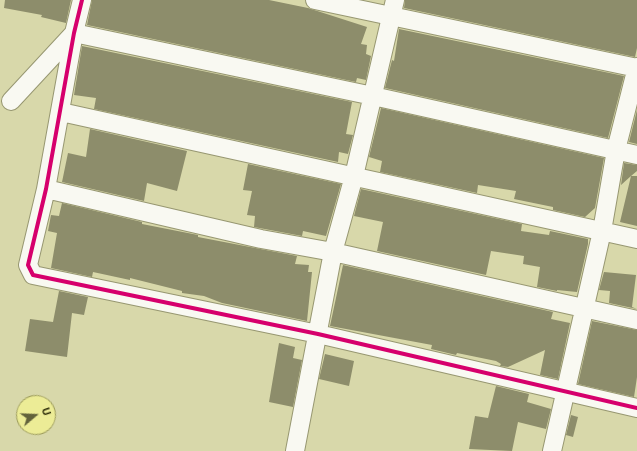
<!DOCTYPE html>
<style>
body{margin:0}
#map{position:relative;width:637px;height:451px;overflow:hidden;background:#d8d8aa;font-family:Ubuntu,sans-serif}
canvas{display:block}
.north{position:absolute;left:16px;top:395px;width:40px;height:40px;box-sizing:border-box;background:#ecec96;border:1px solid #9c9b5a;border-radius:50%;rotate:71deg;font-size:11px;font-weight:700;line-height:16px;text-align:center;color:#232200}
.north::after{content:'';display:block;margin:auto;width:14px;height:18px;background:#62623b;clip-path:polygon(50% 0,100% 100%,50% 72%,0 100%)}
</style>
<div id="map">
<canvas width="637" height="451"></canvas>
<div class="north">U</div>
</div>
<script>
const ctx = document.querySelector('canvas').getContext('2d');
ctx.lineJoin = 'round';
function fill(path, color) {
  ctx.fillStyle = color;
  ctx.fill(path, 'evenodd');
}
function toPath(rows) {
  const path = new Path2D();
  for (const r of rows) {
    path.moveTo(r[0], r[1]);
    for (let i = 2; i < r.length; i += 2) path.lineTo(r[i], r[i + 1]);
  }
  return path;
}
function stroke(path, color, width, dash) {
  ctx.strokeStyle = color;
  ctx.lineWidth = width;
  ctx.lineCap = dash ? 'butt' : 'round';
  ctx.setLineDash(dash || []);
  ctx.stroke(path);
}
fill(toPath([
 [5,0,71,0,66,23,41,17,42,15,4,8],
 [92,0,269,0,308,8,367,27,361,44,367,45,366,54,371,56,366,80,357,78,356,82,87,25],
 [405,0,637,0,637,48,635,57,404,8],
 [399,29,624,76,608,138,385,88,392,60,394,61],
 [82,46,352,102,346,134,353,135,348,154,339,152,338,162,94,109,96,98,74,95],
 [381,108,604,158,595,208,585,217,553,210,553,207,514,199,516,191,478,185,477,193,380,172,382,161,369,157],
 [637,110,637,144,629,142],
 [90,129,187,151,177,191,147,183,144,201,62,182,68,153,86,157],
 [624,163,637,165,637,171,631,176,637,176,637,226,620,222,631,176,621,185],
 [248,164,341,184,326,236,303,231,302,236,254,227,255,216,247,215,252,191,243,190],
 [361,189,522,224,521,231,549,235,550,231,588,239,588,244,577,292,557,290,557,291,537,287,540,267,523,264,524,256,491,251,486,275,377,251,383,222,354,216],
 [62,203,142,222,142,224,198,235,198,237,297,256,295,264,309,265,308,272,312,272,307,321,222,303,204,296,182,293,182,291,130,278,130,280,93,272,92,277,51,268,57,233,48,231,51,215,59,216],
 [343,265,553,312,551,319,570,323,558,379,540,375,545,350,508,367,500,366,501,364,496,361,457,353,456,355,431,349,432,345,330,326],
 [604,272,636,275,632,307,637,309,609,303,610,291,599,290],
 [59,291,88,297,84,315,72,313,67,357,25,351,30,319,53,322],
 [592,321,637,330,637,377,634,397,578,384],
 [279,343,295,347,293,358,302,360,293,407,269,402],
 [325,354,354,361,349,386,319,379],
 [496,386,529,394,527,402,551,409,546,429,518,422,512,451,469,449,475,416,488,418],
 [571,415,578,417,573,437,566,435]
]), '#8d8d6b');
const minor = toPath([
 [82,0,74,33,46,189,28,265,33,275,318,334,637,408],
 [315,0,637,68],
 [11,101,74,33,373,96,637,155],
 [61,112,637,239],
 [46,189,261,239,333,252,637,320],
 [295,451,333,252,354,176,395,0],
 [552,451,602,231,616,150,637,67]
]);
stroke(minor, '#979771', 20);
stroke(minor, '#f9f9f2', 18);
stroke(toPath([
 [82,0,74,33,46,189,28,265,33,275,318,334,637,408]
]), '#d6006c', 4);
</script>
